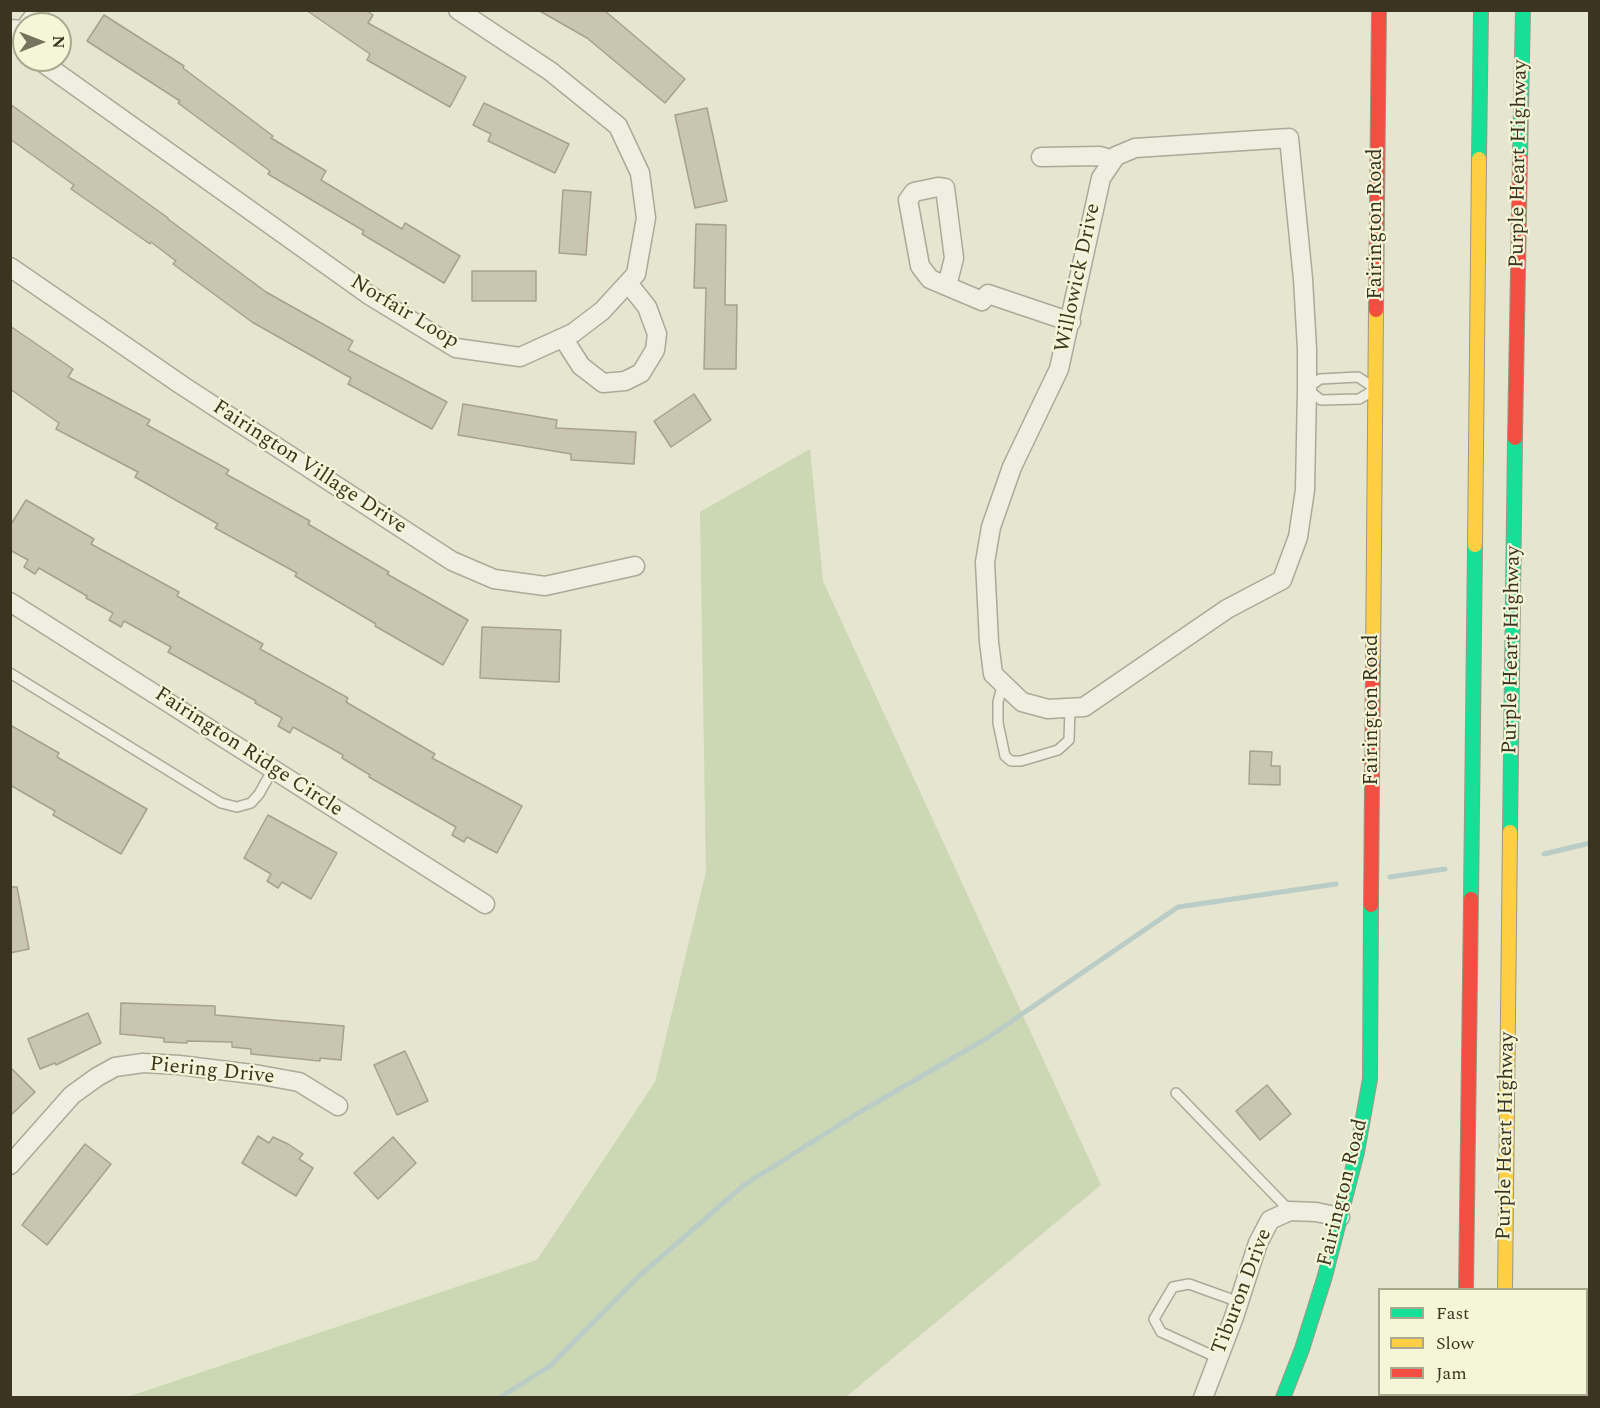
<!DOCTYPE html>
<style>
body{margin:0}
#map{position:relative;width:1600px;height:1408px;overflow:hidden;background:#e5e5d0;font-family:Spectral,serif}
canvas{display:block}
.frame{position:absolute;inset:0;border:12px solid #3a3420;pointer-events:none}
.legend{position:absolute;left:1378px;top:1288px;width:210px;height:108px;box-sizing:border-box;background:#f5f5d7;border:2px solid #aaa88e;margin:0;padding:8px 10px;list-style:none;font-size:18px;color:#3a3420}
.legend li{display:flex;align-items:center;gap:12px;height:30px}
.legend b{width:30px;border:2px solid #aaa88e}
.north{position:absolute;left:12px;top:12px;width:60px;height:60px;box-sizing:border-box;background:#f5f5d7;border:2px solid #aaa88e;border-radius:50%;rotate:90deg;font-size:16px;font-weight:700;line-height:24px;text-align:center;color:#3a3420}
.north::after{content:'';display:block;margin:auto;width:21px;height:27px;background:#76725e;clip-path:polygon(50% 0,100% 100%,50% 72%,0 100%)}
</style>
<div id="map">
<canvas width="1600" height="1408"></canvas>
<div class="frame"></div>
<ul class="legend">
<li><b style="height:8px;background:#16e098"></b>Fast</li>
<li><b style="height:8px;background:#ffcf43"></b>Slow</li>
<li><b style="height:8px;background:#f24e42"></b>Jam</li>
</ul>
<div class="north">N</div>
</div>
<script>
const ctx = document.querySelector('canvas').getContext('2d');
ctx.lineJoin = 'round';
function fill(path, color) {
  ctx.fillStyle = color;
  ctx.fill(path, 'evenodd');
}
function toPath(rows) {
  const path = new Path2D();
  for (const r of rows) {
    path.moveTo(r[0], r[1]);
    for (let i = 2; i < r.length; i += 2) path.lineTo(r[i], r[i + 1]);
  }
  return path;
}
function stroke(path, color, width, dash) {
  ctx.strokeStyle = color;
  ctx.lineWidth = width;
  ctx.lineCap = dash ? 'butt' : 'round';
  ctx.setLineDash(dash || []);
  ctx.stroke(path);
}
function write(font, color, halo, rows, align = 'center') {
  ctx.font = font + ' Spectral,serif';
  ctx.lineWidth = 4.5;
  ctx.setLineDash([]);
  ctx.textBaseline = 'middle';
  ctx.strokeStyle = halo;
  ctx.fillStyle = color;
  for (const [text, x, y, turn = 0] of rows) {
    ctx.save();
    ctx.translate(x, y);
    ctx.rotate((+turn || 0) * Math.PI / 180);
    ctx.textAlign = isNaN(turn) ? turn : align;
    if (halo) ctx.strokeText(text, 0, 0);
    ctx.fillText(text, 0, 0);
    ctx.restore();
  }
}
fill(toPath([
 [810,449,823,581,1101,1185,846,1397,127,1397,537,1260,655,1082,706,872,700,512]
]), '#ccd7b3');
stroke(toPath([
 [1544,854,1590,843],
 [1390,877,1445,869],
 [499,1398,550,1366,637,1278,744,1185,858,1113,984,1040,1178,907,1336,884]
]), '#baccc6', 5);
const building = toPath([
 [306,10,366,10,373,15,368,23,466,77,450,107,367,60,370,54,306,10],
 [538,10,604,10,685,79,665,103,587,38,538,10],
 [104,15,184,66,183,68,273,136,271,138,326,171,321,180,402,229,405,223,460,256,444,283,362,234,364,231,268,174,270,171,178,103,180,101,87,41,104,15],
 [484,103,569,144,555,173,488,141,491,134,473,125,484,103],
 [10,104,168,218,168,219,266,292,353,341,348,350,447,402,432,429,348,384,351,378,252,322,173,264,176,261,151,242,150,244,71,189,74,185,10,139,10,104],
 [707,108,727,201,695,208,675,115,707,108],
 [563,190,591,192,586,255,559,253,563,190],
 [696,224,726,225,725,305,737,305,736,369,704,369,706,288,694,288,696,224],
 [472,271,536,271,536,301,472,301,472,271],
 [10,326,73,369,68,377,150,420,147,425,229,470,226,474,310,521,308,524,389,572,387,574,468,620,443,665,375,626,376,624,295,576,297,573,215,528,218,524,135,477,138,472,56,429,59,423,10,389,10,326],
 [694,394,711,420,671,447,654,421,694,394],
 [463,404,557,420,556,428,636,432,634,464,571,460,571,454,458,435,463,404],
 [26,500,94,539,91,544,179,592,177,596,263,644,260,649,348,698,346,702,435,754,432,758,522,806,497,853,467,837,464,842,452,835,456,827,369,777,370,775,342,758,343,755,293,727,290,733,278,726,282,718,255,703,256,701,168,652,171,647,124,621,121,627,109,620,113,613,86,598,87,596,39,568,35,574,24,567,28,560,10,550,10,526,26,500],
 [482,627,561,630,559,682,480,678,482,627],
 [10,725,59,753,57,757,147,809,121,854,53,815,55,811,10,785,10,725],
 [1250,751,1272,752,1271,766,1280,766,1280,785,1249,784,1250,751],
 [268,815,337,853,311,899,282,882,278,888,267,881,271,874,244,858,268,815],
 [10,887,17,887,29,949,10,953,10,887],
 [121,1003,215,1006,215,1015,344,1026,341,1060,320,1058,320,1061,251,1054,251,1049,232,1047,232,1042,187,1041,187,1043,164,1042,164,1038,120,1034,121,1003],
 [88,1013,101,1043,56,1065,55,1063,40,1069,28,1039,88,1013],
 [405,1051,428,1101,397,1115,374,1065,405,1051],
 [10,1067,35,1092,10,1116,10,1067],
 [1267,1085,1291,1114,1260,1140,1236,1111,1267,1085],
 [258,1136,269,1143,273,1137,288,1144,303,1154,299,1159,313,1168,296,1196,242,1163,258,1136],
 [393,1137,416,1163,378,1199,354,1173,393,1137],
 [85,1144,111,1164,47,1245,22,1225,85,1144]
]);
fill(building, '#c9c5b1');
stroke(building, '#a6a18f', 1.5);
const lane = toPath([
 [1358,377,1376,389,1359,399,1321,400,1307,389,1320,379,1358,377],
 [10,673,221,803,237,807,251,803,259,794,273,769],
 [1003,683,998,702,998,723,1005,756,1011,761,1021,761,1058,750,1069,740,1070,708],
 [1176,1093,1290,1211],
 [1218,1358,1161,1332,1154,1319,1173,1287,1189,1284,1239,1302]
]);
const street = toPath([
 [28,24,39,10],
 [10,29,23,30],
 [39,60,369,295,456,348,520,357,573,333,602,311,636,274,646,218,640,173,618,126,550,71,458,10],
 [1289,138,1303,279,1307,349,1307,389,1305,490,1298,537,1282,580,1227,609,1084,707,1048,709,1022,702,993,674,989,642,985,562,991,527,1012,467,1059,369,1101,178,1116,156,1135,148,1289,138],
 [1041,157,1100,156,1113,160],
 [10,267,183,386,452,561,494,579,545,586,635,566],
 [947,286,954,258,945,188,938,187,914,192,908,200,920,266,930,279,982,301,988,294,1071,322],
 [563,338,581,366,603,383,625,381,641,373,655,350,657,334,647,307,628,283],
 [10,602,485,904],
 [10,1165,72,1095,97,1077,115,1067,143,1063,179,1065,260,1075,299,1082,338,1106],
 [1203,1398,1234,1317,1258,1243,1270,1220,1290,1211,1316,1212,1340,1217]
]);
const fast = toPath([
 [1520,158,1523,10],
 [1479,159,1481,10],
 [1510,832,1515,438],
 [1471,899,1475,545],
 [1504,1394,1504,1398],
 [1283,1398,1302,1349,1325,1276,1357,1152,1370,1079,1371,905]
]);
const slow = toPath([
 [1475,545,1479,159],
 [1373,663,1376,310],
 [1505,1290,1510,832],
 [1465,1394,1465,1398]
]);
const jam = toPath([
 [1376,310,1379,10],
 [1515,438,1520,158],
 [1371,905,1373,663],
 [1466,1290,1471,899]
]);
stroke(lane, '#aba998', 12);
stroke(street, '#aba998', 21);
stroke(fast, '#9a9988', 16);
stroke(slow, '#9a9988', 16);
stroke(jam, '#9a9988', 16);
stroke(lane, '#eeeee1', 9);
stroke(street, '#eeeee1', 18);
stroke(fast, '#16e098', 14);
stroke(slow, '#ffcf43', 14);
stroke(jam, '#f24e42', 14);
write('21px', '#3a3420', '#f5f5d7', [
 ["Purple Heart Highway",1520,164,-89],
 ["Fairington Road",1377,224,-90],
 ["Willowick Drive",1079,278,-78],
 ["Norfair Loop",404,313,31],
 ["Fairington Village Drive",309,468,33],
 ["Purple Heart Highway",1513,650,-89],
 ["Fairington Road",1373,710,-90],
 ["Fairington Ridge Circle",248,753,33],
 ["Piering Drive",212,1072,6],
 ["Purple Heart Highway",1507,1136,-89],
 ["Fairington Road",1344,1193,-76],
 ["Tiburon Drive",1243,1292,-69]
]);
</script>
